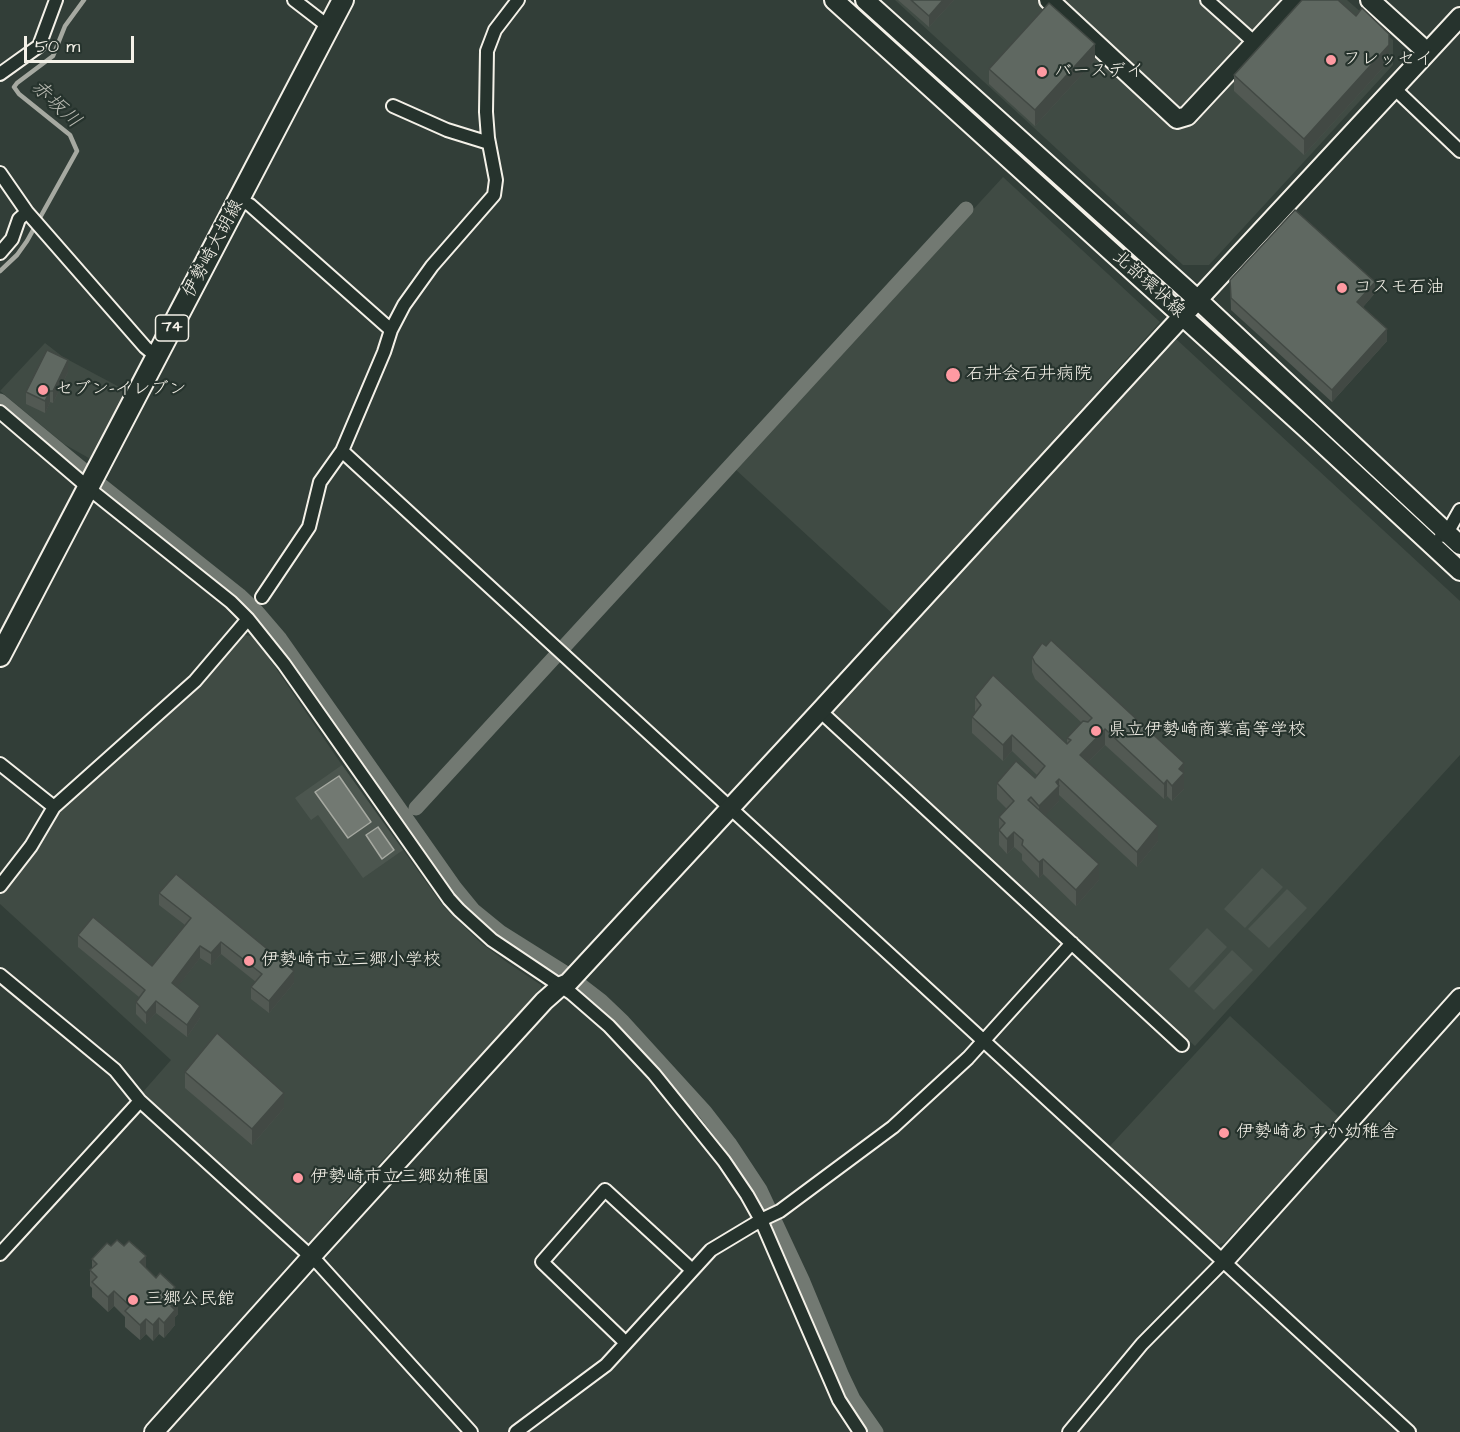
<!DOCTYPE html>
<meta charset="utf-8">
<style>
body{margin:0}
#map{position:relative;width:1460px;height:1432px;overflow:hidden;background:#323e38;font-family:"Architects Daughter",sans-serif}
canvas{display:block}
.scale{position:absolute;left:24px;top:36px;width:110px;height:27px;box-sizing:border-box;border:3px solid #f4f1e8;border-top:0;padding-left:8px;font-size:18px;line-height:21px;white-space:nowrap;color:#f4f1e8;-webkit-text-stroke:4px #26332d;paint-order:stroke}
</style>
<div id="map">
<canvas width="1460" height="1432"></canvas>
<div class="scale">50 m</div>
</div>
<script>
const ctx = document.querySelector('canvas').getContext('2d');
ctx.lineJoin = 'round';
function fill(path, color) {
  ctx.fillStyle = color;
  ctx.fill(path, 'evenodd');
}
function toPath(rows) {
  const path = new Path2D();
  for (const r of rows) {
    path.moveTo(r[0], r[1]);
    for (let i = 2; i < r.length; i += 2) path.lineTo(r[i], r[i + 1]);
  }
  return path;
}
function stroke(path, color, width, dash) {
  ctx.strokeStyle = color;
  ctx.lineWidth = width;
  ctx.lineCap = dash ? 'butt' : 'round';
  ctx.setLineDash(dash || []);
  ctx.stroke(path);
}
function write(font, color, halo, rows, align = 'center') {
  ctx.font = font + ' "Architects Daughter","Klee One",sans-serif';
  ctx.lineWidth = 4.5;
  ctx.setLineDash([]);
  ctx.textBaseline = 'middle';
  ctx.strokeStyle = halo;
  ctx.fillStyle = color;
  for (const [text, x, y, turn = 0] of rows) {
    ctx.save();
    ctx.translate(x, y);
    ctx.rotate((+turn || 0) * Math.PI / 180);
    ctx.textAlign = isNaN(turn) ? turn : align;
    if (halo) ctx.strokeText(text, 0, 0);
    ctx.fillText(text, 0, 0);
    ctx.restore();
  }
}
fill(toPath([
 [895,0,1347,0,1393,40,1393,65,1209,265,1183,265],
 [1003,177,1160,322,895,616,735,469],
 [1175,338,1460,601,1460,755,1195,1046,830,712],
 [45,343,63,357,123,389,126,396,94,461,64,444,0,391],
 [243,635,252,636,262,648,342,765,444,907,482,944,508,963,541,985,541,992,363,1181,308,1244,142,1093,171,1060,0,904,0,894,34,851,49,825,65,806,194,688],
 [1230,1016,1340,1118,1224,1243,1216,1245,1109,1147]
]), '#404b44');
fill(toPath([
 [342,765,403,850,363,878,318,815,311,820,295,798],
 [1262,868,1283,887,1245,928,1224,909],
 [1287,889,1307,908,1269,948,1248,929],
 [1207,928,1227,947,1189,988,1169,969],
 [1232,950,1253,970,1214,1010,1194,991]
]), '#4c564f');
const water = toPath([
 [339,776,371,822,348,838,315,792,339,776],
 [378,827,394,850,382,859,366,835,378,827]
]);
fill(water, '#727972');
stroke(water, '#a6a9a1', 1.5);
stroke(toPath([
 [0,271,17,255,27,241,77,151,70,135,19,94,14,87,17,83,53,56,65,26,84,0]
]), '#a6a9a1', 4.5);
stroke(toPath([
 [0,401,88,474],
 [102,486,239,595,256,611,280,639,455,888,473,910,500,932,562,971,601,1001,623,1022,705,1112,729,1143,760,1190,803,1282,842,1376,853,1399,876,1432],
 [416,808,966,209]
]), '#727972', 15);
const street = toPath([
 [294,0,329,27],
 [1207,0,1255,43],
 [0,74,39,46,56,0],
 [1394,88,1460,151],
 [393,106,447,130,489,143],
 [0,173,27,212,145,347,157,357],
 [240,200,250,205,391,330],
 [0,253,12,239,19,219,27,212],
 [0,412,97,495,231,602,248,619,284,664,449,899,459,910,492,940,571,993,609,1026,654,1074,724,1161,747,1195,761,1220,839,1400,860,1432],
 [342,451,1409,1432],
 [1441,536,1451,526,1460,510],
 [262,597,309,527,320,482,342,451,384,352,391,330,404,305,432,266,494,195,496,180,488,138,486,112,487,51,495,30,518,0],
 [820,711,1182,1045],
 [0,764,54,807],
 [0,886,31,846,54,807,195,681,248,619],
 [0,975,115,1070,140,1101,319,1264,471,1432],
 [0,1254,140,1101],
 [625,1342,542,1262,605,1190,692,1270],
 [516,1432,606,1365,711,1250,761,1220,780,1211,893,1127,968,1058,1072,943],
 [1069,1432,1142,1344,1224,1261]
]);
const secondary = toPath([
 [834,0,1308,430,1460,571],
 [865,0,1198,300,1460,545],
 [1049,0,1177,119,1187,116,1295,0],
 [1370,0,1427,52],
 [1224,1261,1460,998],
 [154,1432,320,1247,544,1001,561,986,568,983,820,711,1166,334,1460,17]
]);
const primary = toPath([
 [0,656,343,0]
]);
stroke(street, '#f4f1e8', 16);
stroke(secondary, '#f4f1e8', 22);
stroke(primary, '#f4f1e8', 24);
stroke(street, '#26332d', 12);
stroke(secondary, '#26332d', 18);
stroke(primary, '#26332d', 20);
fill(toPath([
 [898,0,954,0,929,27],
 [1095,60,1035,126,989,84,989,69],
 [1389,61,1304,155,1234,91,1234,75],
 [1230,280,1375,293,1363,307,1387,341,1332,402,1231,310],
 [68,372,53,403,50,402,45,413,26,404,26,392],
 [1032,657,1184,763,1184,789,1172,801,1167,796,1164,799,1105,745,1088,762,1158,841,1137,867,1059,795,1059,801,1045,815,1099,880,1076,906,1043,874,1039,878,1022,860,1022,854,1014,847,1007,854,999,845,999,817,1007,809,997,799,997,783,1035,778,1037,775,1012,751,1003,761,972,733,972,717,975,712,975,697,1067,744,1067,738,1082,723,1035,679,1032,672],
 [159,893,294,983,269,1013,251,999,251,987,256,982,221,954,211,965,200,958,177,987,200,1018,187,1037,156,1013,146,1024,136,1014,136,1002,139,997,78,947,78,935,152,966,185,925,159,905],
 [185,1072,284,1108,252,1145,185,1088],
 [111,1246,146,1268,175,1296,178,1314,175,1317,175,1325,164,1338,159,1334,153,1341,146,1334,140,1340,125,1327,125,1317,114,1306,108,1312,92,1297,92,1288,90,1286,90,1270,92,1269,92,1259]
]), '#525953');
fill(toPath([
 [943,0,954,0,929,27,929,16],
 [1095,44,1095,60,1035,126,1035,110],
 [1389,45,1389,61,1304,155,1304,139],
 [1375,282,1375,293,1357,314,1357,302],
 [1387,329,1387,341,1332,402,1332,390],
 [68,360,68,372,53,403,53,391],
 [50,391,50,402,45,413,45,401],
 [1105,729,1105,745,1080,770,1080,755],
 [1012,735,1012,751,1003,761,1003,745],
 [1184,763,1184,789,1172,801,1172,786,1179,769],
 [1059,779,1059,801,1039,822,1039,806],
 [1167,780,1167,796,1164,799,1164,784],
 [1158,826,1158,841,1137,867,1137,852],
 [1014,832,1014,847,1007,854,1007,839],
 [1043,859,1043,874,1039,878,1039,862],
 [1099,864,1099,880,1076,906,1076,890],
 [221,942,221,954,211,965,211,953],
 [200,946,200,958,172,994,172,983],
 [294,971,294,983,269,1013,269,1001],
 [156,1001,156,1013,146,1024,146,1013],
 [200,1006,200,1018,187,1037,187,1025],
 [284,1093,284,1108,252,1145,252,1129],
 [146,1256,146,1272,140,1262],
 [175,1287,175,1302,178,1298,178,1314,175,1317,175,1325,164,1338,164,1323,170,1292],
 [114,1291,114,1306,108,1312,108,1297],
 [159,1318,159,1334,153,1341,153,1325],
 [146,1319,146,1334,140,1340,140,1325]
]), '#424944');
const building = toPath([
 [911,0,943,0,929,16,911,0],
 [1302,0,1338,0,1356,16,1362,8,1389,34,1389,45,1304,139,1234,75,1302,0],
 [1049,3,1095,44,1035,110,989,69,1049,3],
 [1295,210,1375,282,1357,302,1387,329,1332,390,1231,298,1230,280,1295,210],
 [47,350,68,360,53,391,50,391,45,401,26,392,47,350],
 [1051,640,1184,763,1179,769,1184,773,1172,786,1167,780,1164,784,1105,729,1080,755,1158,826,1137,852,1059,779,1056,782,1059,786,1039,806,1031,797,1028,800,1099,864,1076,890,1043,859,1039,862,1022,845,1023,840,1014,832,1007,839,999,830,1005,823,999,817,1014,801,997,783,1016,761,1035,778,1045,766,1012,735,1003,745,972,717,981,705,975,697,993,675,1067,744,1071,740,1067,738,1083,721,1088,722,1092,718,1035,663,1032,657,1042,643,1046,646,1051,640],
 [176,874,294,971,269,1001,251,987,262,974,221,942,211,953,200,946,172,983,200,1006,187,1025,156,1001,146,1013,136,1002,145,990,78,935,93,917,152,966,191,918,159,893,176,874],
 [217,1033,284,1093,252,1129,185,1072,217,1033],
 [117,1240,124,1246,129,1241,146,1256,140,1262,156,1278,160,1273,175,1287,170,1292,178,1298,171,1306,175,1310,164,1323,159,1318,153,1325,146,1319,140,1325,125,1311,130,1306,114,1291,108,1297,92,1282,97,1277,90,1270,97,1264,92,1259,107,1243,111,1246,117,1240]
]);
fill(building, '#5f6861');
stroke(building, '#424944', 1.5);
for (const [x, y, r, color] of [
 [1331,60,6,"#ff9aa2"],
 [1042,72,6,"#ff9aa2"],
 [1342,288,6,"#ff9aa2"],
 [953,375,8,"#ff9aa2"],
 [43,390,6,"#ff9aa2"],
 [1096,731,6,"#ff9aa2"],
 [249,961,6,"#ff9aa2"],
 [1224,1133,6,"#ff9aa2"],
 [298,1178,6,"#ff9aa2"],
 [133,1300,6,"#ff9aa2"]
]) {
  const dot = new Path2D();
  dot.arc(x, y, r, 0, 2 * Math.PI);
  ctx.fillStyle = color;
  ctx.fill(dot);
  stroke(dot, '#26332d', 2);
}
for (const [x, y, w] of [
 [172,328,33]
]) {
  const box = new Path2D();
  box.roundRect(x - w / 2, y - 13, w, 26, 4.5);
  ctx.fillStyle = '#26332d';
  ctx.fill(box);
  stroke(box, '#f4f1e8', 1.5);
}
write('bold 16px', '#f4f1e8', null, [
 ["74",172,328]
]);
write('18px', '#f4f1e8', '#26332d', [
 ["フレッセイ",1343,60],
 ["バースデイ",1054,72],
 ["コスモ石油",1354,288],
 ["石井会石井病院",966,375],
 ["セブン-イレブン",55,390],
 ["県立伊勢崎商業高等学校",1108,731],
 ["伊勢崎市立三郷小学校",261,961],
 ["伊勢崎あすか幼稚舎",1236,1133],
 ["伊勢崎市立三郷幼稚園",310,1178],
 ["三郷公民館",145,1300]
], 'left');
write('18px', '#f4f1e8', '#26332d', [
 ["伊勢崎大胡線",214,249,-62],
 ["北部環状線",1148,285,42]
]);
write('italic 20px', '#babbb3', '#26332d', [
 ["赤坂川",55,105,43]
]);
</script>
